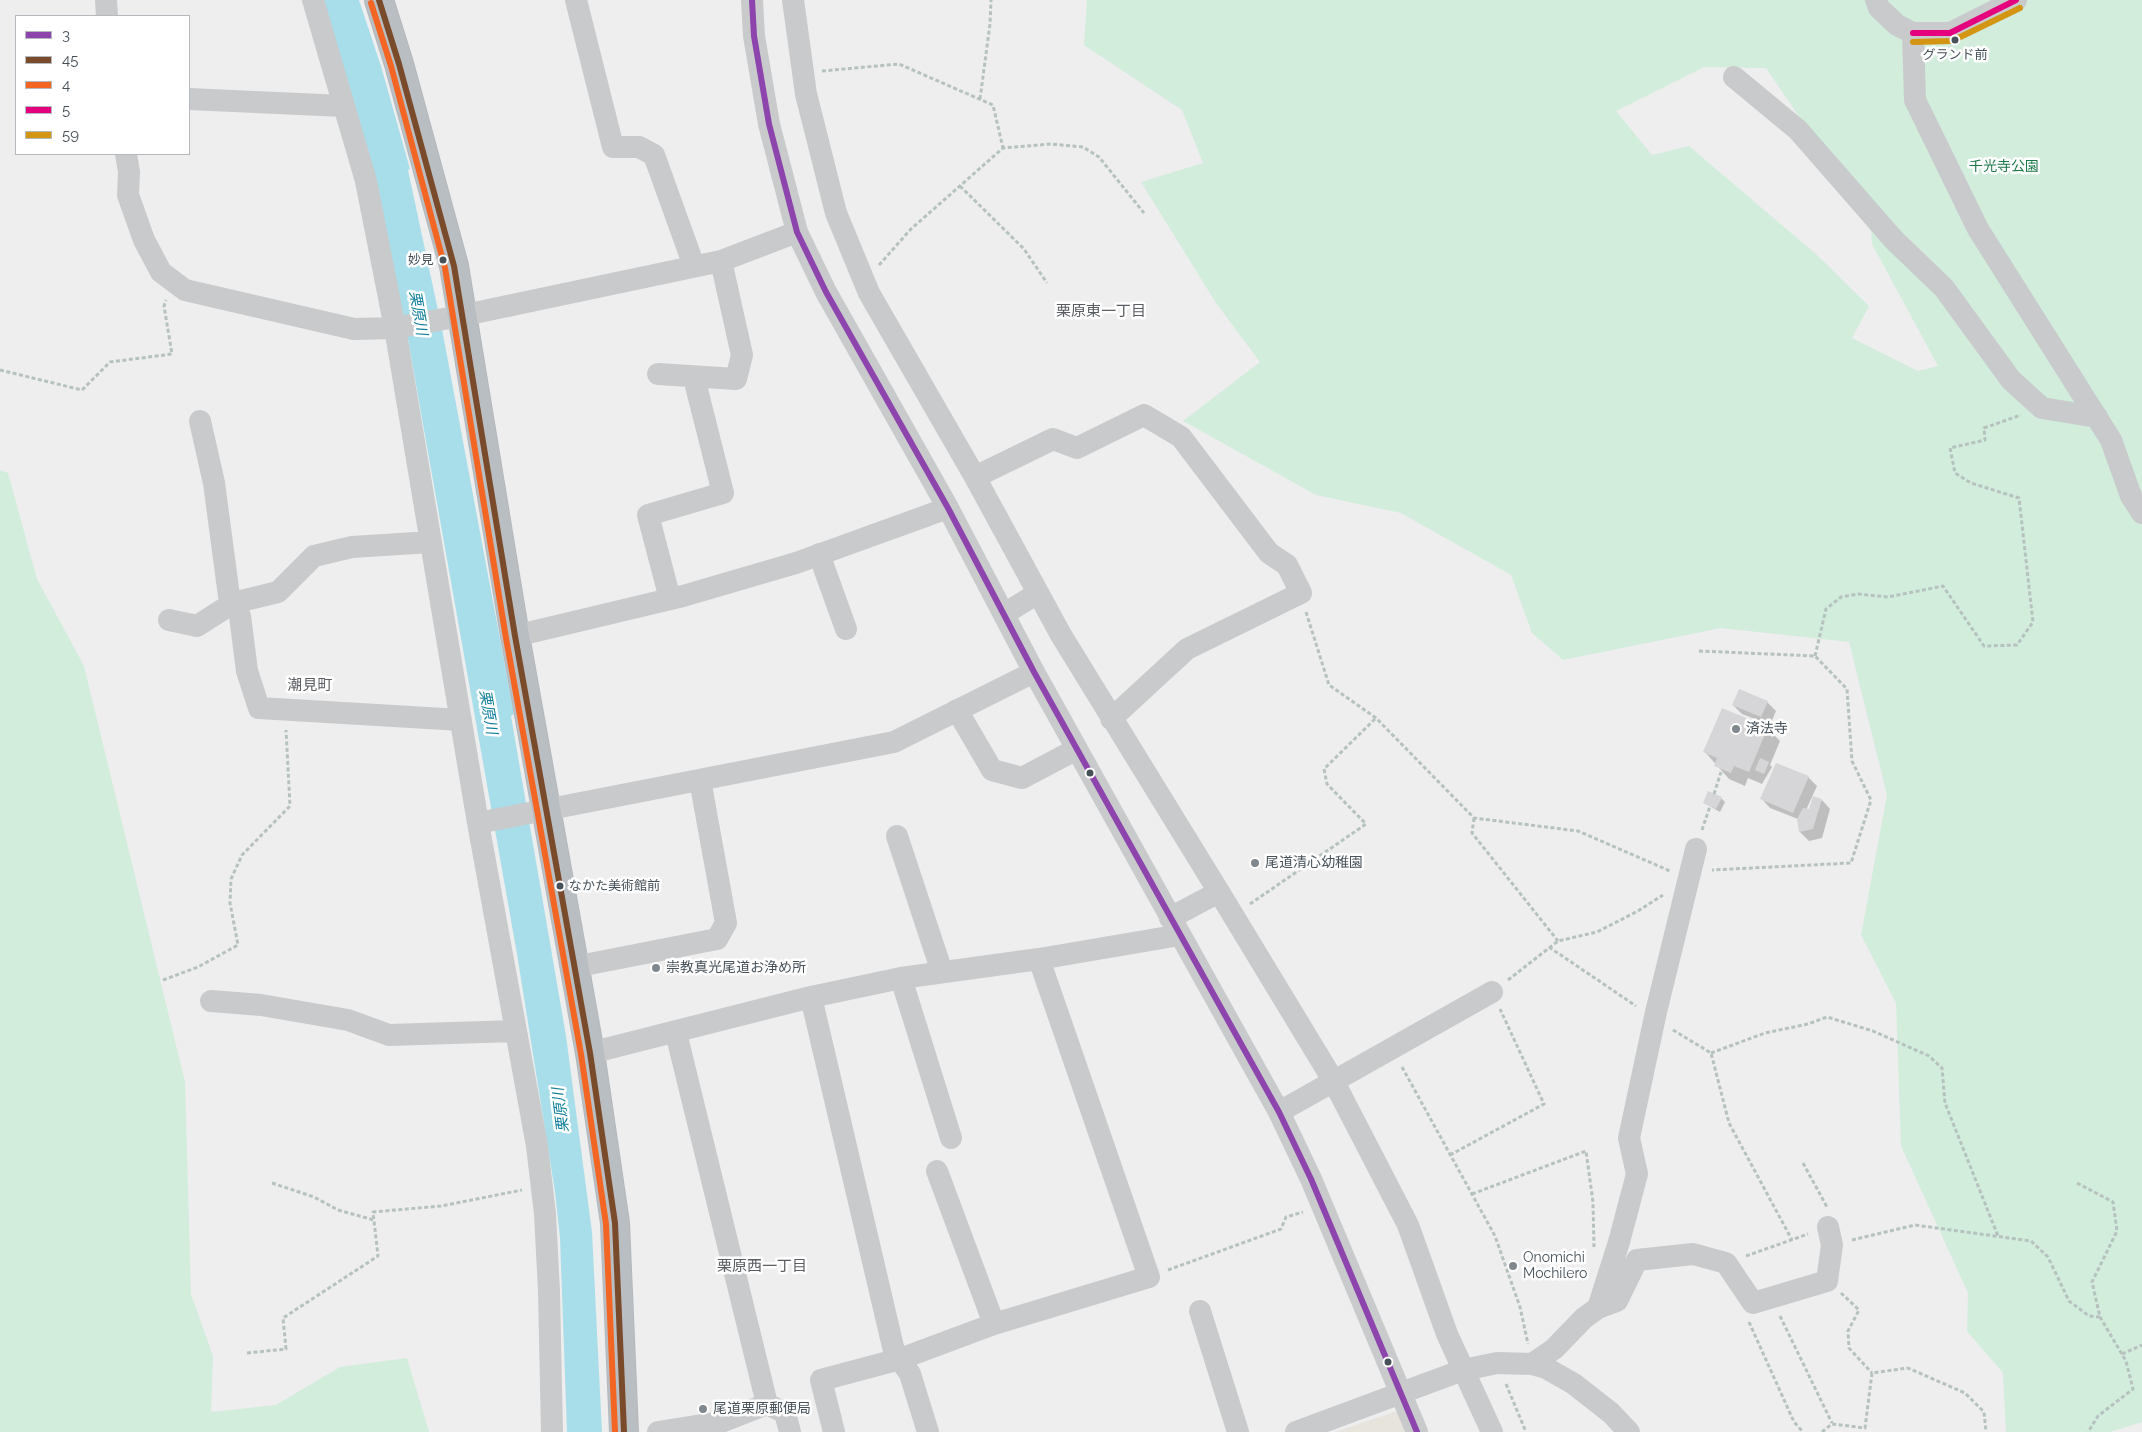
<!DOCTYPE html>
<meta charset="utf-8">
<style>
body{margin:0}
#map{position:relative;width:2142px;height:1432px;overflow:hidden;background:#eee;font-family:Raleway,sans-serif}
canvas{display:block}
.legend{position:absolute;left:15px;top:15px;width:175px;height:140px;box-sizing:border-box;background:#fff;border:1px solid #b5b9bd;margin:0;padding:6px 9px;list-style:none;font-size:15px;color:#465159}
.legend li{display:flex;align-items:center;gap:10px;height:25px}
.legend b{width:25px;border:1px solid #b5b9bd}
</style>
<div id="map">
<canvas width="2142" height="1432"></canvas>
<ul class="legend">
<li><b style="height:6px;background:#8e44ad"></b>3</li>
<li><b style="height:6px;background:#7a4b2a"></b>45</li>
<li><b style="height:6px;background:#f26522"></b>4</li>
<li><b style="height:6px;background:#e5007d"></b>5</li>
<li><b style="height:6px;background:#d49512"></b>59</li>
</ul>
</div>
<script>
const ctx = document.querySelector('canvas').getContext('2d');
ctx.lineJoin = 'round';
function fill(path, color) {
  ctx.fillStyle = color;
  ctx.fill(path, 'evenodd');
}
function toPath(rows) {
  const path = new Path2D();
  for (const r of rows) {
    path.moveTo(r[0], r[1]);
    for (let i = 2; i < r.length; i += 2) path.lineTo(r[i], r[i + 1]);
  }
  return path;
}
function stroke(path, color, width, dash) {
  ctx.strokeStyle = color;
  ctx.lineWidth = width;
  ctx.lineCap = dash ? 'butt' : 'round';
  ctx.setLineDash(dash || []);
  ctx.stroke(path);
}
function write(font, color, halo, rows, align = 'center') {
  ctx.font = font + ' Raleway,"Noto Sans JP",sans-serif';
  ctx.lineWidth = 5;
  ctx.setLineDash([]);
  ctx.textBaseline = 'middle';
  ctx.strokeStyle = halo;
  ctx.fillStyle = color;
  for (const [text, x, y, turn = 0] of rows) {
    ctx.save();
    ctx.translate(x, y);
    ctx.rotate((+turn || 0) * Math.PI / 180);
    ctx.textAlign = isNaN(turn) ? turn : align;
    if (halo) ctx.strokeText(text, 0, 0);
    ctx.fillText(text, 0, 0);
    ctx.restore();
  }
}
fill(toPath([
 [1397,1411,1407,1432,1335,1432]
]), '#e7e4dd');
fill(toPath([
 [1087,0,2142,0,2142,1422,2110,1432,2006,1432,2003,1373,1967,1331,1968,1293,1901,1146,1896,1003,1861,935,1887,795,1849,642,1721,628,1563,660,1532,633,1511,575,1401,513,1316,495,1183,421,1260,362,1216,303,1141,182,1203,163,1182,110,1084,45],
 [1704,67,1766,68,1870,221,1872,244,1938,366,1918,371,1852,338,1869,306,1817,255,1689,146,1652,155,1616,111],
 [0,470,8,473,37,579,84,666,185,1082,191,1294,213,1356,211,1412,276,1405,340,1367,407,1358,429,1432,0,1432]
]), '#d2eddc');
fill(toPath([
 [320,0,359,0,381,66,410,169,408,170,442,329,514,714,511,716,566,1036,592,1232,602,1432,567,1432,560,1238,555,1192,517,954,404,317]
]), '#a8deea');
fill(toPath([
 [1767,702,1776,711,1770,725,1742,714,1733,705],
 [1767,728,1780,741,1770,765,1772,767,1762,784,1748,778,1745,786,1729,779,1705,752],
 [1808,777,1817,786,1806,810,1810,810,1822,800,1830,809,1822,838,1809,841,1800,832,1798,819,1770,808,1762,799],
 [1721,798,1725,802,1720,812,1704,803]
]), '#0003');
fill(toPath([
 [1739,689,1768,701,1761,717,1732,705],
 [1722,708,1768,727,1749,772,1734,766,1731,773,1714,766,1717,758,1703,752],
 [1760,758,1769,762,1764,774,1755,770],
 [1776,763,1809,776,1793,813,1760,799],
 [1708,791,1722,797,1716,809,1703,803],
 [1813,796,1822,799,1813,829,1799,832,1797,819,1803,808,1809,809]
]), '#d6d6d8');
const highway = toPath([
 [379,0,399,64,454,266,515,636,590,1053,615,1223,624,1432]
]);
stroke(highway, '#b3b8bd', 30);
stroke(toPath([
 [822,71,899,64,993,105,1003,148],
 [980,99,990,24,991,0],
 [960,186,1024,249,1047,283],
 [879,265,911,229,1003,148,1051,144,1083,147,1099,157,1144,213],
 [0,370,82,390,110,362,172,354,164,306,166,300],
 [1306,612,1329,685,1376,718,1474,818,1578,831,1670,871],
 [1699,651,1815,656,1847,689,1852,761,1871,800,1851,863,1712,870],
 [1815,656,1826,609,1841,597,1858,594,1888,597,1943,586,1984,646,2017,645,2033,622,2019,498,1971,483,1955,473,1950,448,1985,440,1984,428,2021,415],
 [1714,794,1721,772],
 [1474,818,1472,833,1558,941],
 [1702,830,1710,806],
 [1250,904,1366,824,1327,784,1324,769,1376,718],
 [1549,947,1636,1006],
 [163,980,198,967,238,945,230,903,231,879,242,855,290,806,286,730],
 [1508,980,1558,941,1597,932,1638,911,1663,895],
 [1673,1030,1711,1053,1729,1123,1792,1240],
 [1711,1053,1765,1033,1808,1024,1827,1017,1873,1031,1929,1056,1942,1068,1945,1103,1998,1236],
 [1402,1067,1495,1236,1520,1307,1528,1344],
 [1450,1155,1544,1104,1500,1009],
 [1803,1163,1827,1207],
 [272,1183,314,1197,338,1210,374,1220],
 [2077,1183,2113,1202,2117,1231,2092,1282,2100,1317,2126,1361,2133,1389,2098,1416,2088,1432],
 [1472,1194,1586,1151,1593,1202,1594,1247],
 [1852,1240,1915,1225,2031,1241,2048,1257,2069,1301,2089,1316,2100,1317],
 [1746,1256,1808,1234],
 [1168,1270,1281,1229,1286,1217,1303,1212],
 [1841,1293,1859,1310,1848,1331,1849,1348,1872,1373],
 [1780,1316,1832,1423],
 [1749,1322,1794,1422,1803,1432],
 [247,1353,286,1349,283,1318,378,1256,373,1212,441,1206,522,1190],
 [2122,1354,2142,1345],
 [1506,1384,1526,1432],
 [1822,1432,1832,1424,1865,1428,1872,1373,1908,1368,1965,1393,1984,1412,1986,1432]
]), '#b6c2be', 3, [4, 2.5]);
stroke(toPath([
 [106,0,107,16],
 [313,0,366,181,395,328,478,823,537,1146,545,1214,549,1291,552,1432],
 [576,0,613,147,639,147,654,155,694,266],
 [752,0,754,36,769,124,797,232,826,292,948,508,1034,672,1279,1112,1311,1179,1417,1432],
 [793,0,806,94,836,213,869,293,975,477,1061,635,1219,892],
 [1876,0,1879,8,1897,25,1913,33,1950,33,2016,0],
 [1913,33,1915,100,1978,229,2111,440,2131,496,2142,513],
 [1734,77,1798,130,1894,240,1944,288,2011,380,2042,408,2097,417],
 [189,99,343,106],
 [126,154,129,172,128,195,144,240,161,272,185,290,354,329,395,328,460,316,721,261,797,232],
 [658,374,736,379,742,355,721,261],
 [200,421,214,483,229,596,240,616,247,671,259,708,461,720],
 [975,477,1053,439,1077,448,1144,415,1181,437,1269,553,1287,565,1301,593,1187,649,1111,719],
 [819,554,846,629],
 [670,599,648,515,723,493,694,378],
 [1004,614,1038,593],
 [169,620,197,626,233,603,278,592,314,556,352,547,431,542],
 [515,636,683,596,796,563,948,508],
 [957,710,992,770,1022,778,1077,749],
 [478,823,894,742,1034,672],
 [897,836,942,972],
 [1170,918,1219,892,1333,1080,1408,1225,1447,1334,1492,1432],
 [574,967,717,939,726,923,700,780],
 [901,978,951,1138],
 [811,997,894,1351,910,1374,928,1432],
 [211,1001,261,1005,348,1020,389,1035,516,1031],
 [676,1033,767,1404,785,1413,790,1432],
 [590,1053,811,997,901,978,1039,959,1180,935],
 [1279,1112,1492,992],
 [937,1171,994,1324],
 [1598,1308,1617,1301,1637,1260,1693,1254,1726,1263,1753,1303,1827,1281,1832,1245,1828,1227],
 [1200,1311,1238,1432],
 [1532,1364,1554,1349,1584,1318,1598,1308,1619,1242,1637,1174,1629,1138,1656,1012,1696,849],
 [658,1432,721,1422,767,1404],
 [834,1432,821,1380,900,1359,994,1324,1149,1277,1039,959],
 [1296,1432,1463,1370,1497,1363,1532,1364,1546,1368,1574,1384,1611,1413,1629,1432]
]), '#c8cacc', 22);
stroke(highway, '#b9bec3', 28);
stroke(toPath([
 [752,0,754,36,769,124,797,232,826,292,948,508,1034,672,1279,1112,1311,1179,1417,1432]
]), '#8e44ad', 6);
stroke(toPath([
 [379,0,399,64,454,266,515,636,590,1053,615,1223,624,1432]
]), '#7a4b2a', 6);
stroke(toPath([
 [371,3,391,66,445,268,506,638,581,1054,606,1224,615,1432]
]), '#f26522', 6);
stroke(toPath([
 [1913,33,1950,33,2016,0]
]), '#e5007d', 6);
stroke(toPath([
 [1913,42,1952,41,2020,8]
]), '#d49512', 6);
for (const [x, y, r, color] of [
 [1955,40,4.5,"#465159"],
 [443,260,4.5,"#465159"],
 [1736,729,5,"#81888d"],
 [1090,773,4.5,"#465159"],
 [1255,863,5,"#81888d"],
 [560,886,4.5,"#465159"],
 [656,968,5,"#81888d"],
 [1513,1266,5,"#81888d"],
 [1388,1362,4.5,"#465159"],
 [703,1409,5,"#81888d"]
]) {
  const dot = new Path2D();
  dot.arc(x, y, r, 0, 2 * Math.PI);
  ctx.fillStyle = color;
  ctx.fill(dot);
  stroke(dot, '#fff', 2);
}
write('13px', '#465159', '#fff', [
 ["グランド前",1955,55],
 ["妙見",434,260,"right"],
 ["なかた美術館前",569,886,"left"]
]);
write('14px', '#1a7746', '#fff', [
 ["千光寺公園",2004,167]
]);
write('14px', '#465159', '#fff', [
 ["済法寺",1746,729],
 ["尾道清心幼稚園",1265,863],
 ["崇教真光尾道お浄め所",666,968],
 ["Onomichi",1523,1258],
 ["Mochilero",1523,1274],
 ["尾道栗原郵便局",713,1409]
], 'left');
write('15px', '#5a5d61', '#fff', [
 ["栗原東一丁目",1101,311],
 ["潮見町",310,685],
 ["栗原西一丁目",762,1266]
]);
write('italic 15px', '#11809a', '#fff', [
 ["栗原川",418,313,80],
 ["栗原川",488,712,80],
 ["栗原川",561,1110,-97]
]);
</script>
